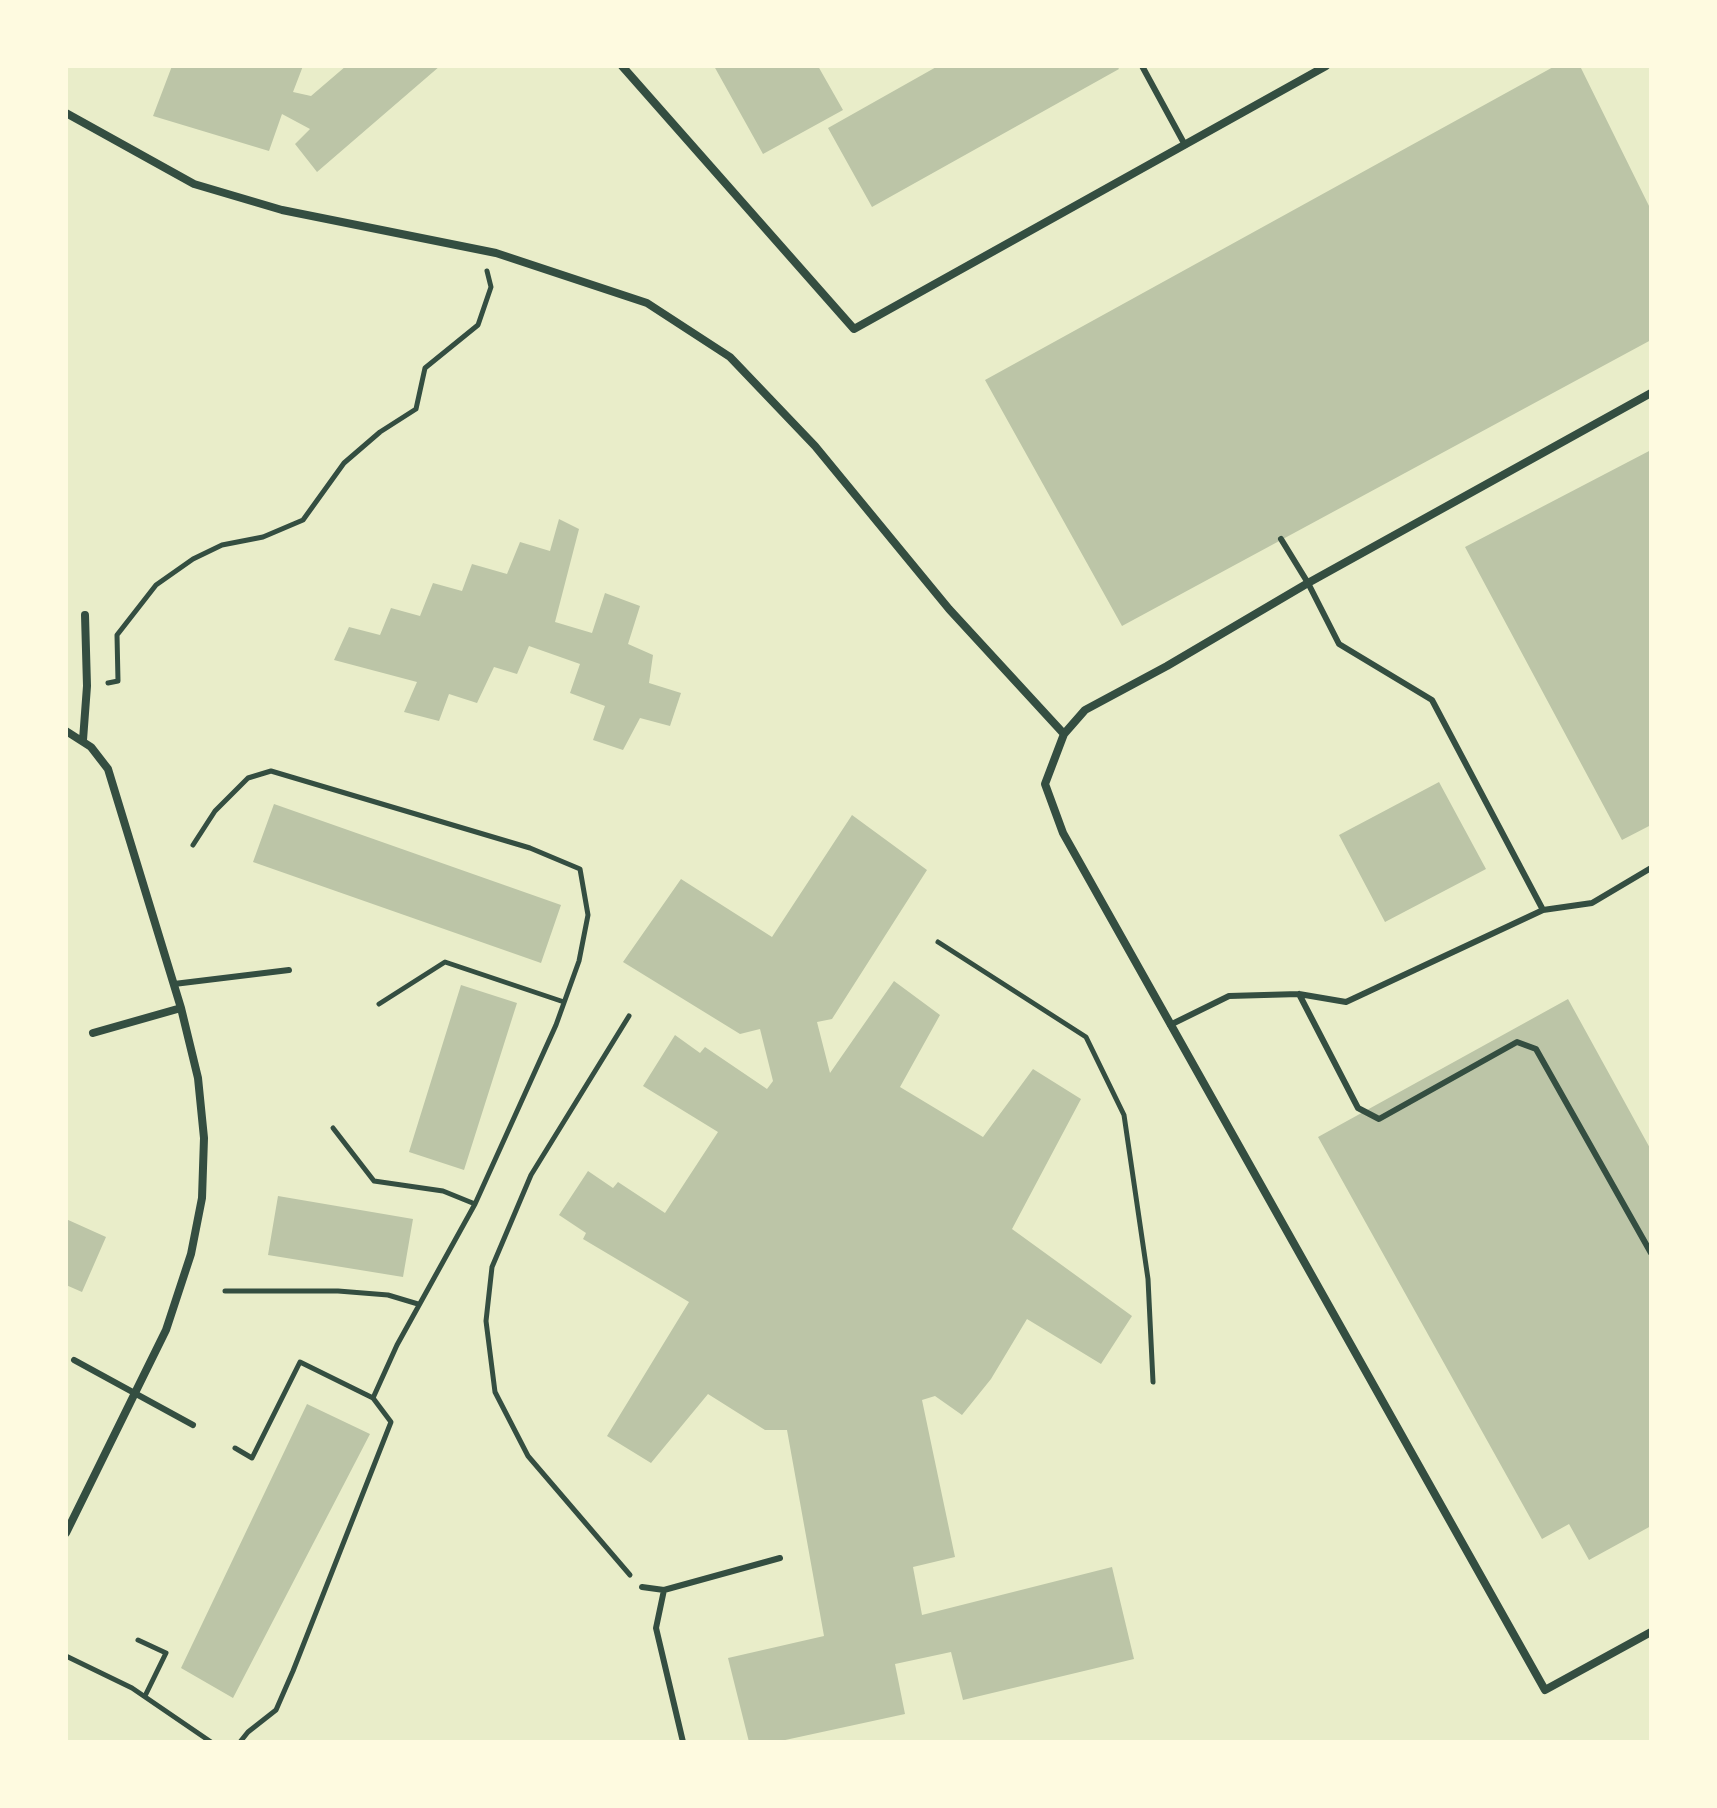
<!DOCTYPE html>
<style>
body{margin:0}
#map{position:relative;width:1717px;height:1808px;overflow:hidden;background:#e9edc9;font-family:"IBM Plex Sans",sans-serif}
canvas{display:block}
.frame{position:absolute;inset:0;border:68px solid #fefae0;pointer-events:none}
</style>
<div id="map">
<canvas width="1717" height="1808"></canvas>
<div class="frame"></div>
</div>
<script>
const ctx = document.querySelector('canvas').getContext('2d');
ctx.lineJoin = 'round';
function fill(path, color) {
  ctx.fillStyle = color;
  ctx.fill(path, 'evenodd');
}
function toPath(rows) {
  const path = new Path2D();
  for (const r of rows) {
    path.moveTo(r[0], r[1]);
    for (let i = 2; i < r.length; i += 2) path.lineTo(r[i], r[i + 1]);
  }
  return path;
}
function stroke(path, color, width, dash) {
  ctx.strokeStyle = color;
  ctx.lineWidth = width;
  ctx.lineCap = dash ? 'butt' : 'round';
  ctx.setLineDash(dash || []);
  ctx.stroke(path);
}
fill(toPath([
 [172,66,303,66,293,92,311,96,346,66,440,66,317,172,295,144,310,129,282,114,269,151,153,116],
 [714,66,818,66,843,110,763,154],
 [938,66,1117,66,1119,69,872,207,828,128],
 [1555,66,1580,66,1651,210,1651,340,1122,626,985,380],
 [1651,450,1651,825,1622,840,1465,547],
 [559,519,579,529,555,622,592,633,605,593,640,606,628,644,653,655,649,683,681,693,670,726,640,718,623,750,593,740,605,706,570,693,580,664,529,646,517,674,494,667,477,703,449,694,439,721,404,712,417,682,334,660,349,627,380,635,391,608,420,616,433,583,462,591,472,564,507,574,520,542,550,551],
 [1439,782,1486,869,1385,922,1339,835],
 [274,804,561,905,541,963,253,862],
 [852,815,927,870,832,1019,817,1022,830,1073,894,981,940,1015,900,1087,983,1137,1033,1069,1081,1099,1012,1229,1132,1316,1101,1364,1027,1319,991,1379,962,1415,935,1396,922,1400,955,1557,913,1567,922,1615,1112,1567,1134,1659,963,1700,951,1652,895,1664,905,1714,776,1742,749,1742,728,1658,824,1636,787,1430,765,1430,708,1394,651,1463,607,1436,689,1302,583,1239,586,1233,559,1215,588,1171,613,1188,618,1182,665,1213,718,1132,643,1086,675,1035,700,1053,705,1047,767,1089,773,1081,760,1029,740,1034,623,962,681,879,772,937],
 [461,985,517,1003,464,1170,409,1152],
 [1568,999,1651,1150,1651,1526,1589,1560,1569,1524,1542,1539,1318,1137],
 [278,1196,413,1219,403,1277,268,1255],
 [66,1219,106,1237,82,1292,66,1285],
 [307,1404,370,1434,233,1698,181,1668]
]), '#bcc5a7');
stroke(toPath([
 [108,683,118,681,117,635,156,585,193,559,222,545,263,537,303,520,344,463,380,432,416,409,425,368,478,325,491,287,487,271],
 [193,845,215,811,248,778,271,771,530,848,580,869,588,915,579,961,556,1025,475,1204,397,1345,373,1398,391,1422,293,1671,276,1710,248,1732,240,1742],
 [938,942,1086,1037,1124,1115,1148,1279,1153,1382],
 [379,1004,445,962,564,1002],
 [629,1016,531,1175,492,1267,486,1321,495,1392,528,1456,630,1575],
 [333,1128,374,1181,443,1191,475,1204],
 [225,1291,338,1291,388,1295,418,1304],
 [235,1448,252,1458,300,1362,373,1398],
 [138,1640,166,1653,145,1696],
 [66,1656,132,1688,211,1742]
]), '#344e41', 5);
stroke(toPath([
 [1142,66,1185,145],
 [1281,539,1308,583,1339,644,1432,700,1543,910],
 [174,984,289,970],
 [1299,994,1358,1108,1379,1119,1517,1042,1536,1049,1651,1253],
 [1170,1025,1229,996,1299,994,1346,1002,1543,910,1592,903,1651,868],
 [74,1360,193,1425],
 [642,1587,664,1590],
 [683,1742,656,1628,664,1590,780,1558]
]), '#344e41', 6);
stroke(toPath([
 [622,66,854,329,1326,66],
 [66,113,194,184,282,210,496,253,647,303,730,357,815,446,949,609,1064,734],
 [1651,393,1308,583,1167,666,1085,710,1064,734,1045,784,1063,833,1545,1690,1651,1632],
 [66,731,91,747,108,769,181,1008,198,1078,204,1138,202,1198,191,1254,166,1330,66,1533],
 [83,740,87,686,85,615],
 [93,1033,181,1008]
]), '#344e41', 8);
</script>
